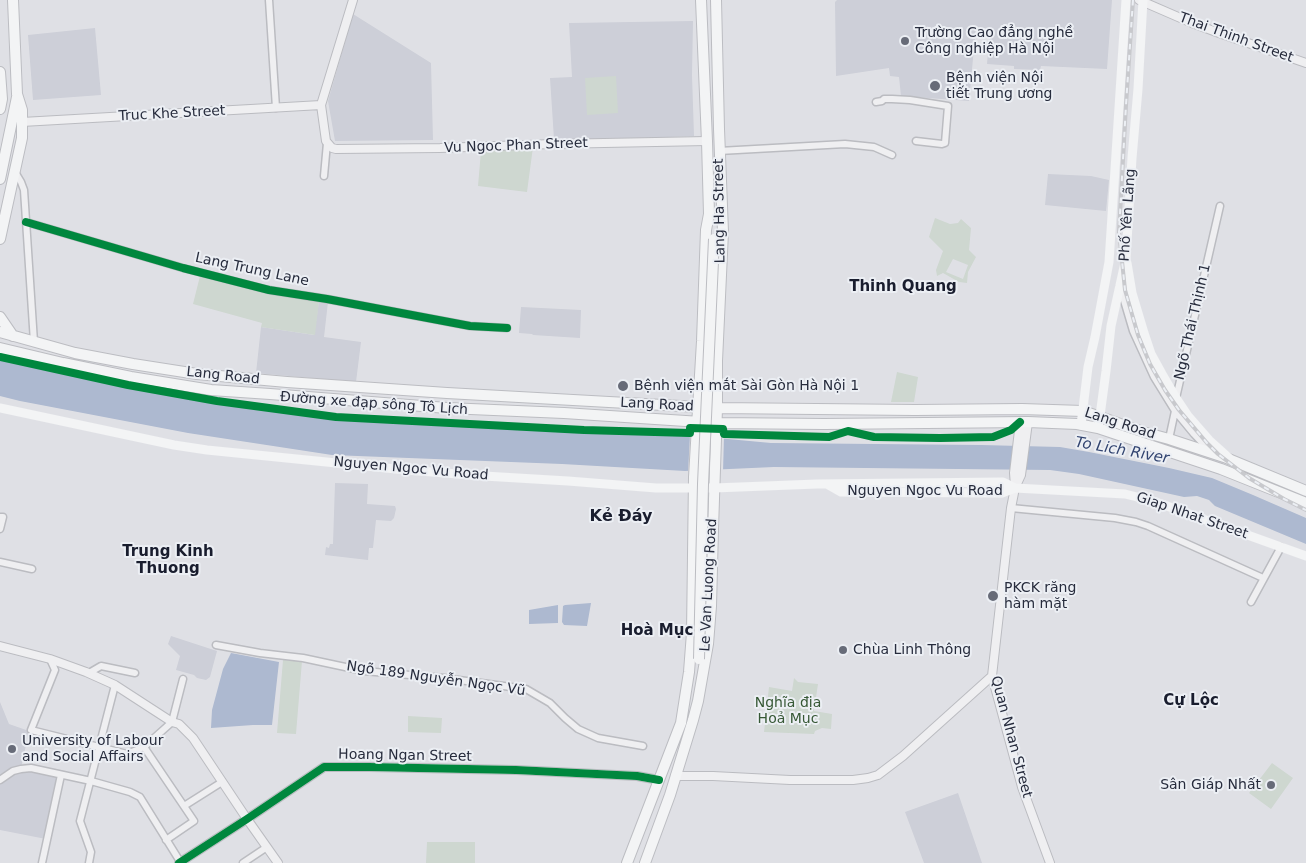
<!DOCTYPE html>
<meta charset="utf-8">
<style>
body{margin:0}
canvas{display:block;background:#dfe0e5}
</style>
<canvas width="1306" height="863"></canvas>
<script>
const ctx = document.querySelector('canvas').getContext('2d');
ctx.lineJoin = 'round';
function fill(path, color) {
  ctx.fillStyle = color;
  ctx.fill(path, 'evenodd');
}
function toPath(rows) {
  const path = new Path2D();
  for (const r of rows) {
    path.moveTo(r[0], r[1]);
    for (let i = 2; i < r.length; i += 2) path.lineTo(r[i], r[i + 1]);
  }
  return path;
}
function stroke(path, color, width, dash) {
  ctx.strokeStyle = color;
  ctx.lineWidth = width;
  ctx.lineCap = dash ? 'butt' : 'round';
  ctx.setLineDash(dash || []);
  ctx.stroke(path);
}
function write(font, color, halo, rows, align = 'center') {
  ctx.font = font + ' "DejaVu Sans",sans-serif';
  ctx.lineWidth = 4;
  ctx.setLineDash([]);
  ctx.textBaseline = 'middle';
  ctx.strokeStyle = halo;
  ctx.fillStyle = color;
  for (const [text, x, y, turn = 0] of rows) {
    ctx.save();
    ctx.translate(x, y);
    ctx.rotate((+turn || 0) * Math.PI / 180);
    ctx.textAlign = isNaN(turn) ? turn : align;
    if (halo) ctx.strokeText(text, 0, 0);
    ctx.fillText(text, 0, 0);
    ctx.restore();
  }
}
fill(toPath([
 [837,0,1112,0,1107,69,1041,66,1040,70,1014,69,1014,66,987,64,990,29,976,27,969,101,901,96,899,77,890,76,889,68,836,76,835,2],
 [353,14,431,63,433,140,335,141,328,101],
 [693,21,692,75,694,136,619,139,554,139,550,78,572,77,569,23],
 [95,28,101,95,33,100,28,35],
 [1048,174,1091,176,1109,180,1106,211,1045,205],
 [319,301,328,302,324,337,361,342,356,382,256,373,261,327,314,335],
 [521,307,581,310,580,338,533,335,532,334,519,333],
 [335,483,368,484,367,504,395,506,396,509,394,518,391,521,376,520,373,548,369,548,368,560,325,555,326,547,329,548,330,544,333,544],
 [171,636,217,651,210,677,206,680,197,678,194,675,176,670,180,656,168,644],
 [0,702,9,724,29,731,21,768,0,777],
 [31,770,59,776,46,839,0,830,0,782,15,773],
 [958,793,982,863,924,863,905,812]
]), '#cdcfd8');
fill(toPath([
 [616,76,618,113,587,115,585,78],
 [533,147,527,192,478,186,481,151],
 [935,218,950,224,958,223,961,219,971,228,969,250,976,257,968,272,967,283,959,282,943,273,937,276,936,270,943,251,929,237,933,224],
 [953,259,968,265,963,279,946,272],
 [200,276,265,292,319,301,315,335,261,327,262,323,193,304],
 [897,372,918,377,914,402,891,402],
 [283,660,302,661,296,734,277,733],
 [794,678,798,682,818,684,814,711,832,714,831,729,822,728,815,731,814,734,764,732,769,687,792,691],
 [408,716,442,718,441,733,408,732],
 [1272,763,1293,778,1271,809,1249,793],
 [427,842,475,842,475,863,426,863]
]), '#ced7d0');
fill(toPath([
 [0,358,160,393,218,403,316,417,385,422,685,435,771,443,981,445,1060,447,1089,452,1169,468,1212,478,1253,495,1306,518,1306,544,1215,506,1209,500,1197,496,1184,497,1079,474,1050,470,774,467,685,471,562,464,332,455,188,433,20,401,0,396],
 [591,603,587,626,564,625,562,622,563,606,565,605],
 [558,605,558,623,529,624,529,610],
 [231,653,279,662,272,725,253,725,211,728,212,710,223,669]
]), '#adb9d0');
fill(toPath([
 [690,435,724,436,723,472,688,473]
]), '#dfe0e5');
const minor = toPath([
 [269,0,276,108],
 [876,102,882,101,884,99,892,99,910,100,948,106,945,143,942,144,916,141],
 [719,151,845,144,874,147,892,155],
 [15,172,21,182,24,190,34,342],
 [324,176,327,143],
 [26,222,183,268,269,290,327,299,470,326,507,328],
 [1120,287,1133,331,1154,377,1175,411,1194,434,1209,450],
 [1169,439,1175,411,1176,398,1220,206],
 [1011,508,1115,518,1136,522,1148,526,1263,578],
 [0,517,3,517,0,529],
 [0,562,32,569],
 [1251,602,1281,547],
 [216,645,260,653,303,658,364,671,444,678,526,689,550,703,565,718,578,729,598,738,643,746],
 [50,659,55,670,31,730,127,754,144,747,172,722,183,679],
 [89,673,101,666,135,673],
 [144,747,194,821,166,840],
 [0,780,13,771,21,769,31,768,91,781,130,792,140,797,181,863],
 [184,806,222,782],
 [42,863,61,775],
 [89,863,91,852,80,821,115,685],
 [243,863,267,847]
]);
const tertiary = toPath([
 [353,0,321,105,326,141,332,148,336,149,440,148,553,144,707,141],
 [1139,0,1192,23,1219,33,1306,63],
 [22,122,321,105],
 [1028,422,1021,475,1015,488,1011,508,992,676,1022,787,1050,863],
 [1015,486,1014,473,1020,422],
 [0,646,50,659,86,672,115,685,172,722,179,724,193,738,247,819,278,863],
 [675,776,713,776,790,780,853,780,868,778,878,775,903,756,992,676],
 [179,863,247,819,324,767,369,767,516,770,637,776,659,780]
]);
const primary = toPath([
 [0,72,2,99,0,109],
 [0,179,17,97],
 [0,239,22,138,22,110,17,94,13,0],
 [0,317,13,336],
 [0,332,75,353,133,364,197,374,287,382,447,393,717,408,915,410,1022,409,1083,411,1143,432,1169,439,1224,457,1306,491],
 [0,348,63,363,131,377,211,390,270,394,447,408,564,413,716,423,824,424,1028,422,1077,424,1098,428,1221,469,1306,503],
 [627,863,681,723,689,672,692,633,694,477,702,341,706,230,709,214,707,141,701,0],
 [645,863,670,795,693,720,698,701,708,644,711,606,713,529,717,408,717,361,723,232,719,129,716,0]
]);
stroke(minor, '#bbbcc1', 9);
stroke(tertiary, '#bbbcc1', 10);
stroke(primary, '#bcbdc2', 12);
stroke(minor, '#efeff1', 6);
stroke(tertiary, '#efeff1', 8);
stroke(toPath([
 [1127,263,1132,293,1144,333,1151,354,1162,374,1176,398,1188,416,1209,440,1229,458],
 [0,408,174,445,207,450,406,470,484,476,568,481,656,488,714,488,817,484,1003,482,1015,488],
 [1099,423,1106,371,1111,326,1126,258,1132,158,1138,89,1143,0],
 [1081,425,1088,367,1095,337,1109,262,1126,0],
 [827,484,841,492,1002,493,1015,488,1125,494,1153,501,1306,556]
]), '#f3f4f5', 9);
stroke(primary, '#f3f4f5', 10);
const rail = toPath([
 [1133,0,1126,105,1119,232,1125,290,1138,335,1150,364,1165,390,1179,410,1207,443,1218,454,1249,478,1284,499,1306,510]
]);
stroke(rail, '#c8c9cd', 4);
stroke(rail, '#eceff4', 2, [5.5]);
const primaryBridge = toPath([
 [699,659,703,484,714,239]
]);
stroke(primaryBridge, '#bcbdc2', 12, []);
stroke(primaryBridge, '#f3f4f5', 10);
stroke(toPath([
 [26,222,183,268,269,290,327,299,470,326,507,328],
 [0,357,128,385,217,401,336,417,584,430,690,433,690,428,723,429,724,434,829,437,848,431,874,437,940,438,993,437,1011,430,1020,422],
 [179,863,247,819,324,767,369,767,516,770,637,776,659,780]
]), '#00873e', 8);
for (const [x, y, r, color] of [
 [905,41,5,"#676b78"],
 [935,86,6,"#676b78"],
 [623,386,6,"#676b78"],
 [993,596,6,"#676b78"],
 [843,650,5,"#676b78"],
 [12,749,5,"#676b78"],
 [1271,785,5,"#676b78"]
]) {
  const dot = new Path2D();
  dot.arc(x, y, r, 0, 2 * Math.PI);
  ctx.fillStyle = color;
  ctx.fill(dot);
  stroke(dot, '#eceff4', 2);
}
write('14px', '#272c3d', '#eceff4', [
 ["Trường Cao đẳng nghề",915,33],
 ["Công nghiệp Hà Nội",915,49],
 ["Bệnh viện Nội",946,78],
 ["tiết Trung ương",946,94],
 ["Bệnh viện mắt Sài Gòn Hà Nội 1",634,386],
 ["PKCK răng",1004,588],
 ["hàm mặt",1004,604],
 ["Chùa Linh Thông",853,650],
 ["University of Labour",22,741],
 ["and Social Affairs",22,757],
 ["Sân Giáp Nhất",1261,785,"right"]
], 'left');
write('14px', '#272c3d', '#eceff4', [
 ["Thai Thinh Street",1236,38,20],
 ["Truc Khe Street",172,114,-3],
 ["Vu Ngoc Phan Street",516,146,-2],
 ["Lang Ha Street",720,211,-91],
 ["Phố Yên Lãng",1128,215,-86],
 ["Lang Trung Lane",252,270,12],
 ["Ngõ Thái Thịnh 1",1193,322,-77],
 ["Lang Road",223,376,6],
 ["Đường xe đạp sông Tô Lịch",374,404,4],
 ["Lang Road",657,405,3],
 ["Lang Road",1120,424,18],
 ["Nguyen Ngoc Vu Road",411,469,5],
 ["Nguyen Ngoc Vu Road",925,491],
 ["Giap Nhat Street",1192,516,19],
 ["Le Van Luong Road",709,585,-87],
 ["Ngõ 189 Nguyễn Ngọc Vũ",436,679,8],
 ["Quan Nhan Street",1011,737,75],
 ["Hoang Ngan Street",405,756,1]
]);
write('14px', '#365835', '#eceff4', [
 ["Nghĩa địa",788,703],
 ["Hoả Mục",788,719]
]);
write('bold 15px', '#191d2e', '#eceff4', [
 ["Thinh Quang",903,287],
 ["Trung Kinh",168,552],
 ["Thuong",168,569],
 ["Hoà Mục",657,631],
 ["Cự Lộc",1191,701]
]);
write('italic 15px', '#324470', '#eceff4', [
 ["To Lich River",1122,451,10]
]);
write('bold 16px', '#191d2e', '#eceff4', [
 ["Kẻ Đáy",621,517]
]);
</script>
